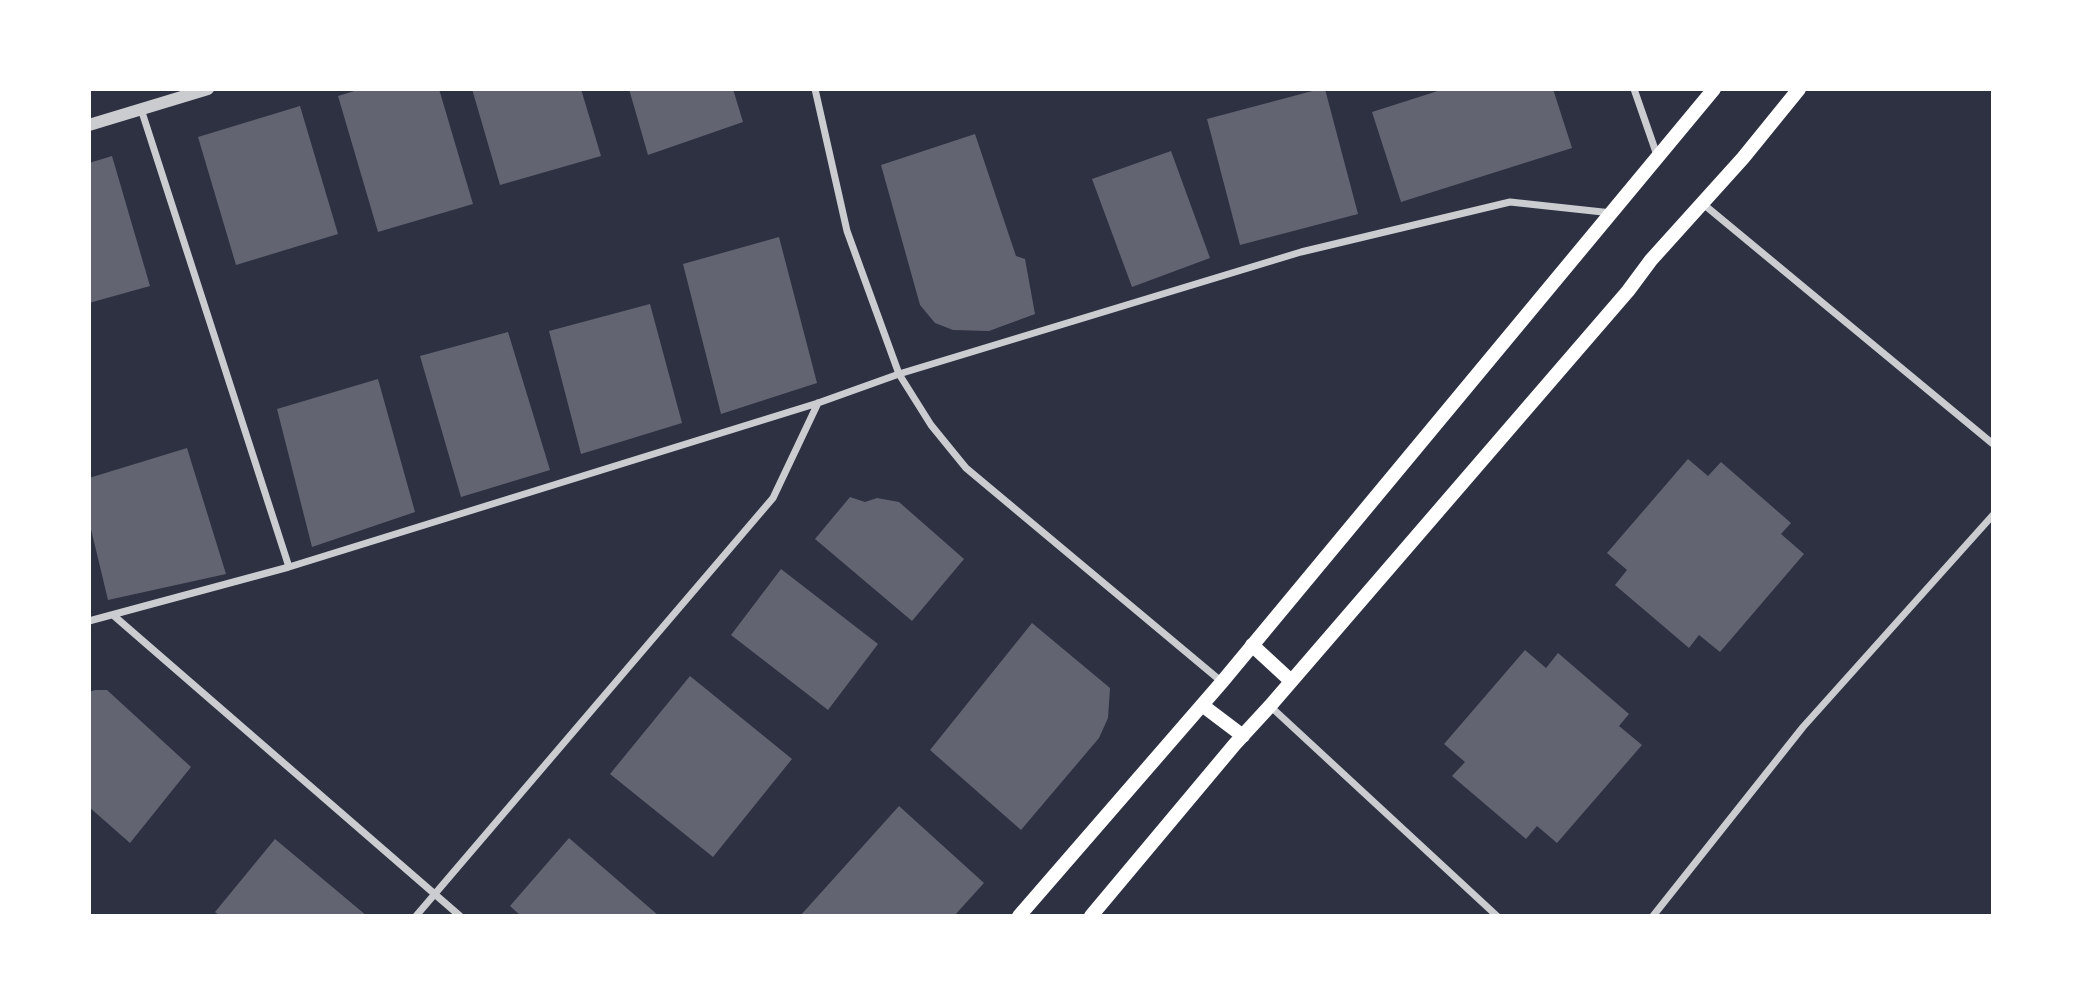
<!DOCTYPE html>
<style>
body{margin:0}
#map{position:relative;width:2082px;height:1005px;overflow:hidden;background:#2d3142;font-family:"PT Sans",sans-serif}
canvas{display:block}
.frame{position:absolute;inset:0;border:91px solid #fff;pointer-events:none}
</style>
<div id="map">
<canvas width="2082" height="1005"></canvas>
<div class="frame"></div>
</div>
<script>
const ctx = document.querySelector('canvas').getContext('2d');
ctx.lineJoin = 'round';
function fill(path, color) {
  ctx.fillStyle = color;
  ctx.fill(path, 'evenodd');
}
function toPath(rows) {
  const path = new Path2D();
  for (const r of rows) {
    path.moveTo(r[0], r[1]);
    for (let i = 2; i < r.length; i += 2) path.lineTo(r[i], r[i + 1]);
  }
  return path;
}
function stroke(path, color, width, dash) {
  ctx.strokeStyle = color;
  ctx.lineWidth = width;
  ctx.lineCap = dash ? 'butt' : 'round';
  ctx.setLineDash(dash || []);
  ctx.stroke(path);
}
fill(toPath([
 [361,89,439,89,473,204,378,232,338,96],
 [472,89,581,89,601,156,500,185],
 [629,89,733,89,743,122,648,155],
 [1320,89,1325,89,1358,214,1240,245,1207,119],
 [1444,89,1553,89,1572,148,1401,202,1372,112],
 [300,106,338,234,236,265,198,137],
 [975,134,1016,256,1025,259,1035,314,989,331,953,330,935,323,920,305,881,165],
 [1171,151,1210,258,1132,287,1092,179],
 [112,156,150,286,89,303,89,163],
 [779,237,817,383,721,414,683,264],
 [650,304,682,423,581,454,549,331],
 [508,332,550,470,461,497,420,356],
 [378,379,415,512,312,547,277,409],
 [187,448,226,574,108,600,89,521,89,478],
 [1688,459,1708,476,1721,462,1791,523,1781,534,1804,554,1720,652,1699,635,1689,648,1615,585,1627,570,1607,553],
 [850,497,865,502,877,498,899,502,964,559,912,621,815,539],
 [781,569,878,644,828,710,731,635],
 [1032,623,1110,688,1108,718,1099,738,1021,830,930,750],
 [1525,650,1546,668,1558,653,1629,714,1619,726,1642,745,1557,843,1537,826,1526,839,1452,776,1465,762,1444,744],
 [690,676,792,759,713,857,610,774],
 [95,690,107,690,191,767,130,843,89,807,89,692],
 [899,806,984,883,954,916,800,916],
 [569,838,659,916,521,916,510,906],
 [275,839,367,916,220,916,215,912]
]), '#626471');
stroke(toPath([
 [815,89,847,231,899,374,931,425,966,468,1222,682],
 [1634,89,1658,158],
 [141,109,289,567],
 [1702,203,1993,444],
 [113,615,460,916],
 [89,621,289,567,818,403,899,374,1301,252,1510,202,1612,213],
 [1270,706,1497,916],
 [416,916,773,498,818,403],
 [1653,916,1803,727,1993,515]
]), '#caccd0', 7);
stroke(toPath([
 [89,125,208,89]
]), '#caccd0', 12);
stroke(toPath([
 [1252,645,1291,681],
 [1202,705,1243,736],
 [1019,916,1222,682,1714,89],
 [1091,916,1235,744,1270,706,1628,291,1651,260,1743,158,1799,89]
]), '#fff', 14);
</script>
